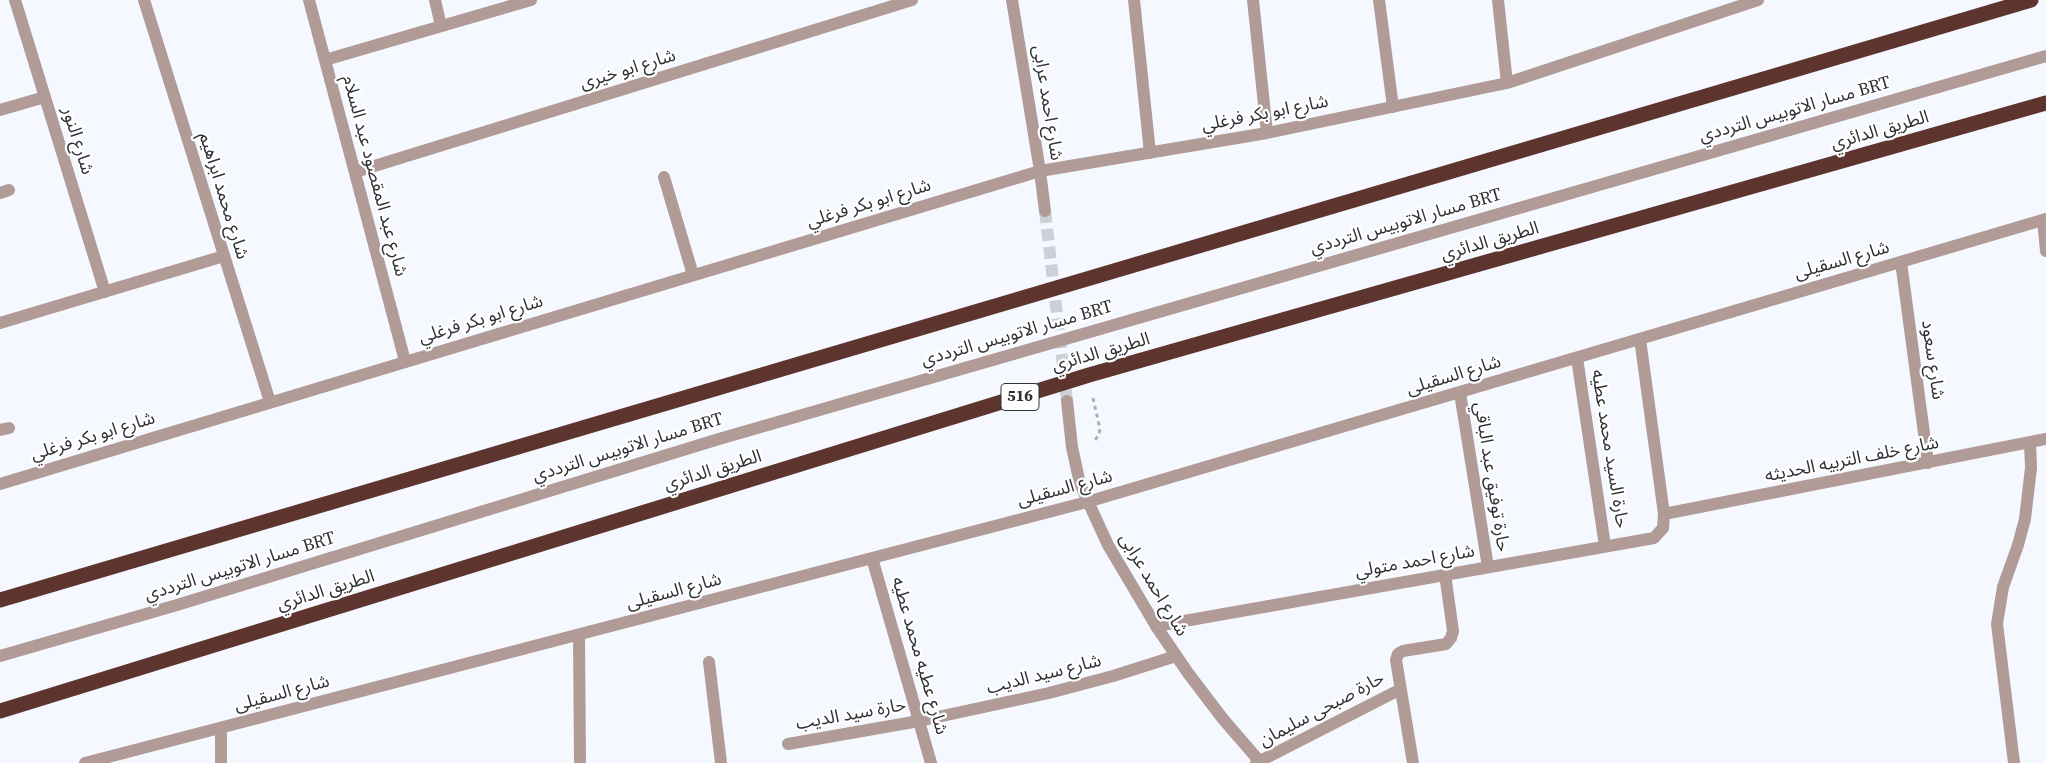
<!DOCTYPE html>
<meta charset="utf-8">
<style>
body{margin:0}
canvas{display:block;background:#f5f8ff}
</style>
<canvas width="2046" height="763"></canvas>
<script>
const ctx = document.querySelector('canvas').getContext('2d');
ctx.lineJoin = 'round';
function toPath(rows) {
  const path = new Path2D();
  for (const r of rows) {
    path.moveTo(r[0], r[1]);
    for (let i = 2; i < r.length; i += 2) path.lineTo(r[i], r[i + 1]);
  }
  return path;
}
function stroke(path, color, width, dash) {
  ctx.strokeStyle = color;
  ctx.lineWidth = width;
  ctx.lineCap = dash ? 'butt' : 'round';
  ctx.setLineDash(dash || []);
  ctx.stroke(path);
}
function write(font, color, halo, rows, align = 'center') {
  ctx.font = font + ' "Source Serif 4","Noto Sans Arabic",serif';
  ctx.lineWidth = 4.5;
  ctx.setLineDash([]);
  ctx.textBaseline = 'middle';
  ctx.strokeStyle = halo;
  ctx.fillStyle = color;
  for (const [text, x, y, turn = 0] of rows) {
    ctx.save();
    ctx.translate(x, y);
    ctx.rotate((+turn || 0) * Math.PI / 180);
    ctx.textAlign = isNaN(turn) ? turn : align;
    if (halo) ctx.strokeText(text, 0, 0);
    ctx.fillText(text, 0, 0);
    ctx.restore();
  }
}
stroke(toPath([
 [1045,211,1067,401]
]), '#cdd0d6', 12, [12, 6]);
stroke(toPath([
 [1093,398,1100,429,1099,435,1095,440]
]), '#aaadb2', 3, [4, 4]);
stroke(toPath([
 [15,0,105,292],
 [144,0,270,402],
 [309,0,405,361],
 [435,0,441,26],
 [1012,0,1040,171,1045,211],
 [1134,0,1150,153],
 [1253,0,1267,133],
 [1379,0,1393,107],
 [1498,0,1507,83],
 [325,60,531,0],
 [0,110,45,97],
 [355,172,912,0],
 [664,177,693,275],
 [0,193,9,190],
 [2043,220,2046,251],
 [1901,262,1928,463],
 [0,323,224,256],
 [1577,358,1605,546],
 [1460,393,1488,567],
 [1067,401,1072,447,1080,484,1108,545,1156,626,1188,673,1223,719,1261,763],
 [0,430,9,428],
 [0,484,1040,171,1267,133,1507,83,1758,0],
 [1664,514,2046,439],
 [872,558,931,763],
 [1156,626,1654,538,1663,528,1664,514,1640,339],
 [579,635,580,763],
 [0,656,177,605,719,439,2046,56],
 [709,662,721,763],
 [221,728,221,763],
 [788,744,919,721,1049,693,1113,676,1176,656],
 [85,763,1087,502,2046,219],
 [1256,763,1401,689],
 [1413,763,1396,660,1398,654,1403,651,1446,644,1451,638,1453,631,1445,574],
 [2014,763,1997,624,2003,587,2018,545,2025,519,2031,468,2030,442]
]), '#b19b97', 12);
stroke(toPath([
 [0,600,2031,0],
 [0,711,1089,375,2046,103]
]), '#5d342e', 15);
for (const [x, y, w] of [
 [1020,397,38]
]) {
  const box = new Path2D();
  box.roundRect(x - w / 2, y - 13.5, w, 27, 4);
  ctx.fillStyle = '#fff';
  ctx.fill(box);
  stroke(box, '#2f3134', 1);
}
write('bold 16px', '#2f3134', null, [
 ["516",1020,397]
]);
write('18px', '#2f3134', '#fff', [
 ["شارع ابو خيرى",628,70,-17],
 ["شارع احمد عرابى",1047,103,81],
 ["مسار الاتوبيس الترددي BRT",1795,110,-16],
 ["شارع ابو بكر فرغلي",1265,114,-11],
 ["الطريق الدائري",1880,131,-16],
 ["شارع النور",77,141,73],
 ["شارع عبد المقصود عبد السلام",374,176,75],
 ["شارع محمد ابراهيم",223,196,73],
 ["شارع ابو بكر فرغلي",869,204,-17],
 ["مسار الاتوبيس الترددي BRT",1406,222,-16],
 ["الطريق الدائري",1490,242,-16],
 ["شارع السقيلى",1842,261,-16],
 ["شارع ابو بكر فرغلي",481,320,-17],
 ["مسار الاتوبيس الترددي BRT",1017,334,-16],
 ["الطريق الدائري",1101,353,-16],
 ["شارع سعود",1932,360,82],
 ["شارع السقيلى",1454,376,-17],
 ["شارع ابو بكر فرغلي",93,437,-17],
 ["مسار الاتوبيس الترددي BRT",628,448,-17],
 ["حارة السيد محمد عطيه",1609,449,81],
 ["شارع خلف التربيه الحديثه",1852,460,-11],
 ["الطريق الدائري",713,471,-17],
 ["حارة توفيق عبد الباقي",1491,477,81],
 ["شارع السقيلى",1065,489,-15],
 ["شارع احمد متولي",1415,562,-10],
 ["مسار الاتوبيس الترددي BRT",240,567,-17],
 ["شارع احمد عرابى",1153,585,59],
 ["الطريق الدائري",326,591,-17],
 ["شارع السقيلى",674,592,-15],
 ["شارع عطيه محمد عطيه",919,656,74],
 ["شارع سيد الديب",1044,675,-14],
 ["شارع السقيلى",282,694,-15],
 ["حارة صبحى سليمان",1322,710,-28],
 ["حارة سيد الديب",851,715,-10]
]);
</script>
